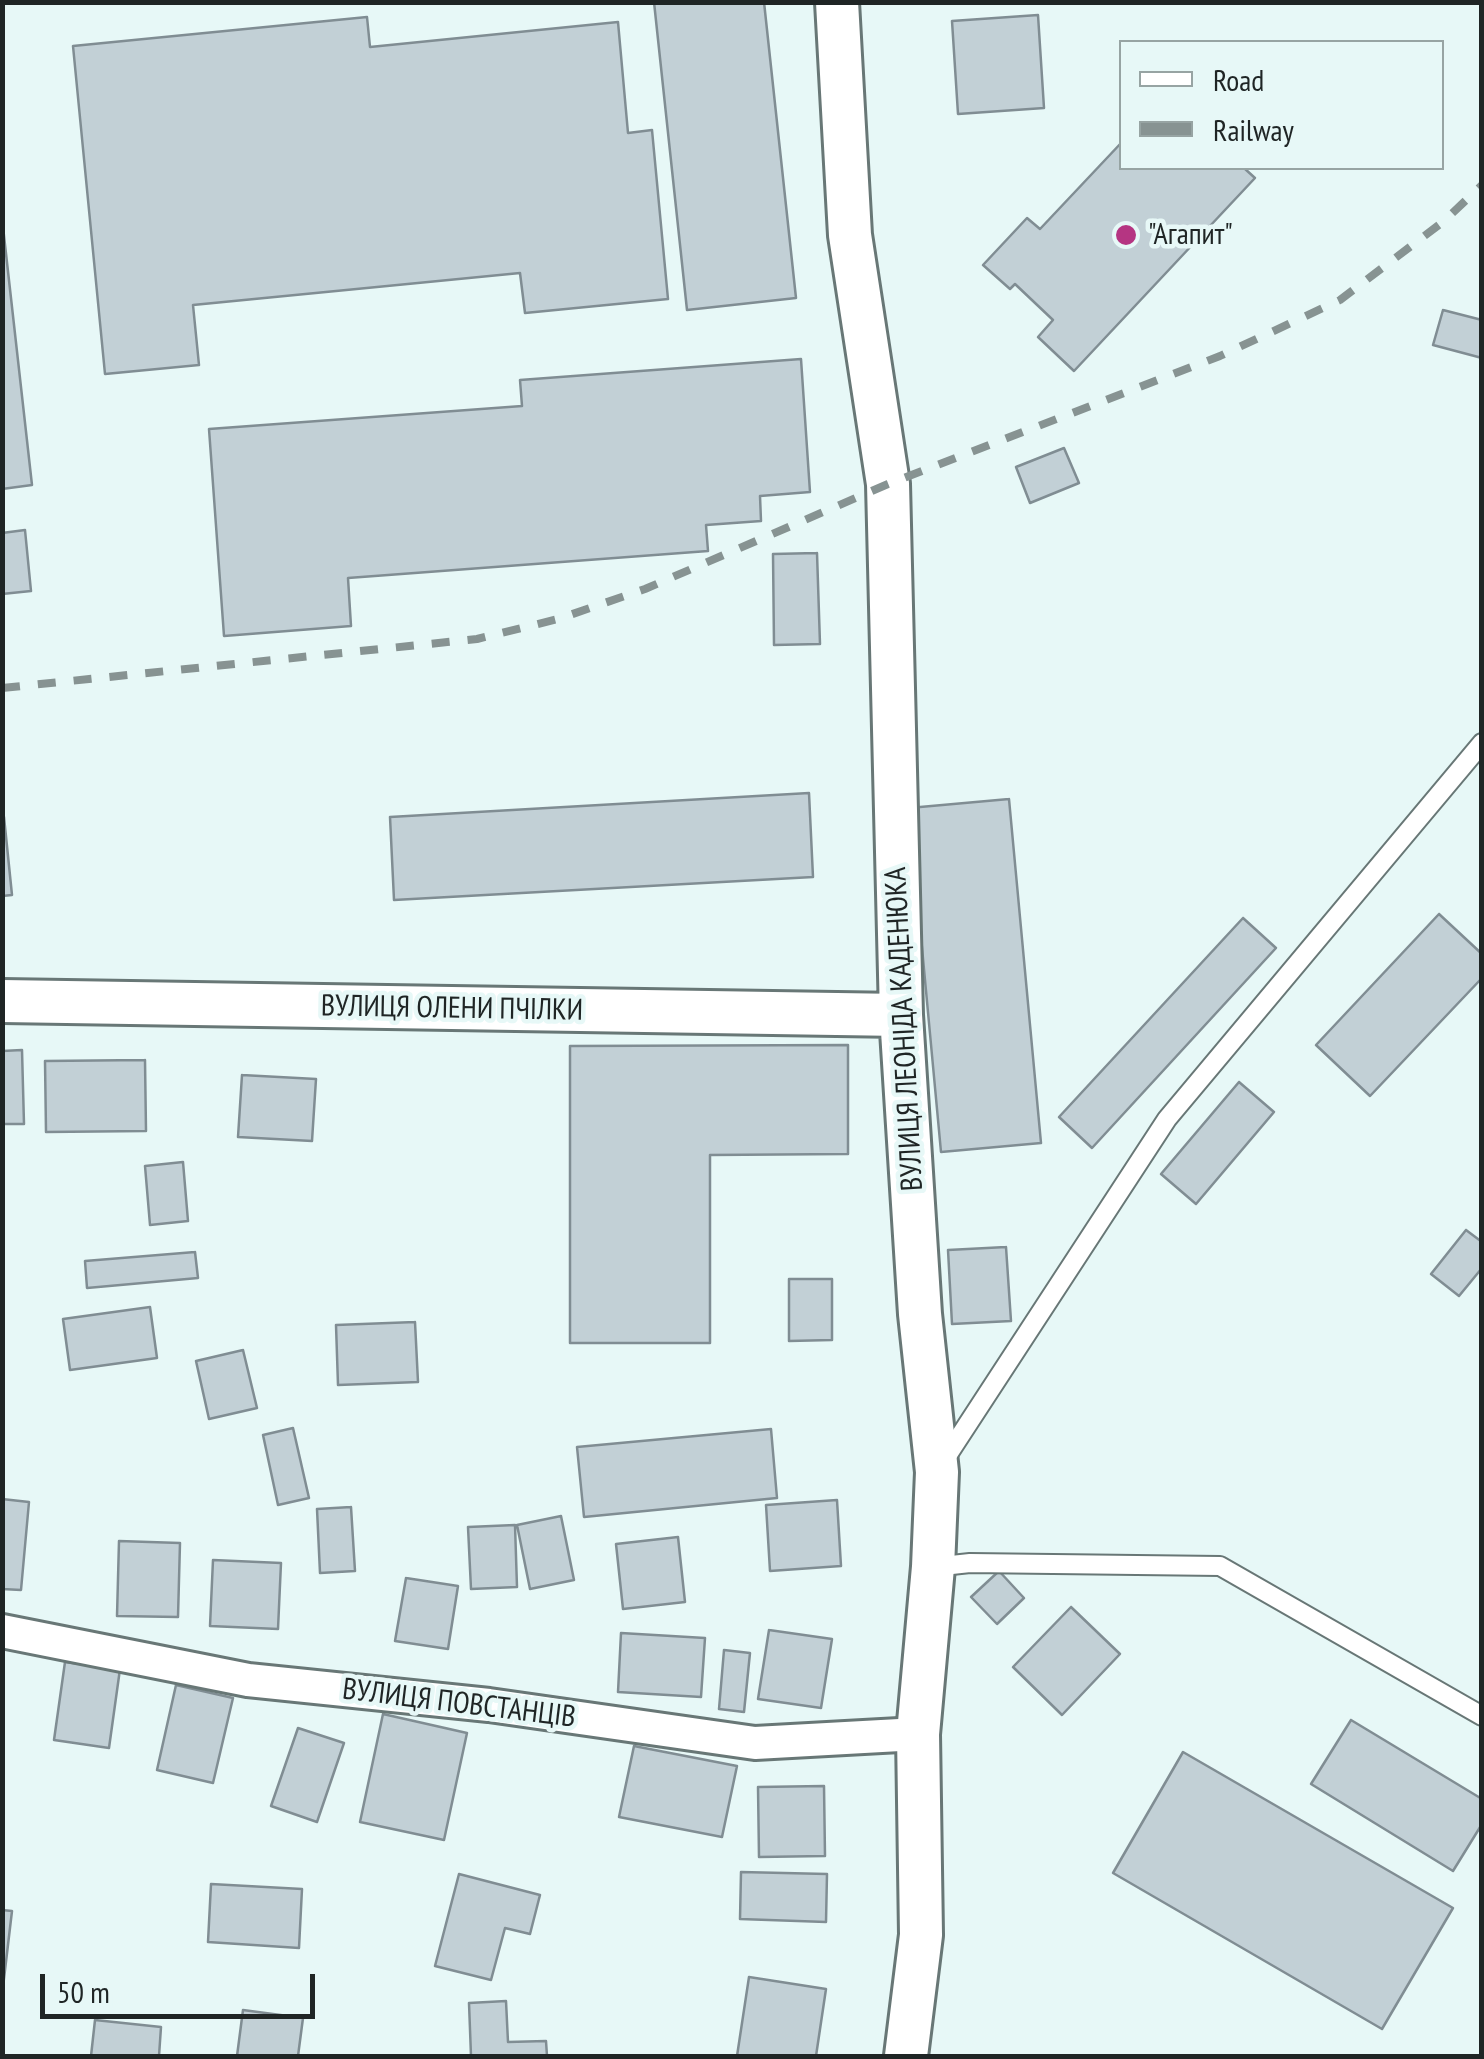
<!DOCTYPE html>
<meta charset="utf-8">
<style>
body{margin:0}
#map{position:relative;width:1484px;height:2059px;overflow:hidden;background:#e7f8f7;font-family:"PT Sans Narrow",sans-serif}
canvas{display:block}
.frame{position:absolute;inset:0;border:5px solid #1f2525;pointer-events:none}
.legend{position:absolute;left:1119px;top:40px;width:325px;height:130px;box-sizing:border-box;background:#e7f8f7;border:2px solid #97a4a3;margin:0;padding:12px 18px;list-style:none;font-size:30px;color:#1f2525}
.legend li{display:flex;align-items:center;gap:20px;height:50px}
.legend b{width:50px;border:2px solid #97a4a3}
.scale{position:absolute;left:40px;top:1974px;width:275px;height:45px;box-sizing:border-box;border:5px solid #1f2525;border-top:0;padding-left:12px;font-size:30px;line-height:35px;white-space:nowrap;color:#1f2525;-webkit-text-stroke:8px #e7f8f7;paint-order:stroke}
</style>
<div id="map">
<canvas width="1484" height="2059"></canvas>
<div class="frame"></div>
<ul class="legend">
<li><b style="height:12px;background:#fff"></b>Road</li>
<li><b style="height:12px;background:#879392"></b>Railway</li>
</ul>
<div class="scale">50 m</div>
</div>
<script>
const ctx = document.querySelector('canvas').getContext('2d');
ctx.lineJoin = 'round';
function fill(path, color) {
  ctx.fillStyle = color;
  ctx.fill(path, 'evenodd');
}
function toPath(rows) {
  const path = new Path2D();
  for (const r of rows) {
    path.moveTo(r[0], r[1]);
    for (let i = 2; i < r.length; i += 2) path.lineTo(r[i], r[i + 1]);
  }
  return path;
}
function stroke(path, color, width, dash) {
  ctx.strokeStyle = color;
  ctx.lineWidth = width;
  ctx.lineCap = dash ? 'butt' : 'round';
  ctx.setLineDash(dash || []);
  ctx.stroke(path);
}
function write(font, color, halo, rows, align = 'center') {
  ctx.font = font + ' "PT Sans Narrow",sans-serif';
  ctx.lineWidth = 9;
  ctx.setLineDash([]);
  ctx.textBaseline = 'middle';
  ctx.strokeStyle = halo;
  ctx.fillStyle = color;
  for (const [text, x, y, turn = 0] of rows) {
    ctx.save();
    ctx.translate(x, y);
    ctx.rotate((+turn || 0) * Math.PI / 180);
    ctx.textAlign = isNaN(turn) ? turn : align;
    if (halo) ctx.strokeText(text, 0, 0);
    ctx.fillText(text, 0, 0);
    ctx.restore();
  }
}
const building = toPath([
 [654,2,764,2,796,298,687,310,654,2],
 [1038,15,1044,108,958,114,952,21,1038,15],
 [367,17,370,47,618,22,628,133,652,130,668,299,525,313,520,273,193,305,199,365,105,374,73,46,367,17],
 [1122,142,1122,168,1244,168,1255,178,1074,371,1038,337,1053,320,1015,284,1010,289,983,265,1027,218,1040,229,1122,142],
 [2,218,32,485,2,489,2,218],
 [1443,310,1482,320,1482,358,1433,345,1443,310],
 [801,359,810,492,760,496,761,521,706,525,708,551,348,578,351,626,224,636,209,429,522,406,520,380,801,359],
 [1064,448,1079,483,1030,503,1016,467,1064,448],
 [25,530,31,591,2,594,2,533,25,530],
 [817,553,820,644,774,645,773,554,817,553],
 [809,793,813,877,394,900,390,817,809,793],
 [1009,799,1041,1143,941,1152,909,808,1009,799],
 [4,817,12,895,2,896,2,818,4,817],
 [1439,914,1482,954,1482,978,1370,1096,1316,1045,1439,914],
 [1243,918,1276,948,1092,1148,1059,1117,1243,918],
 [848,1045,848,1154,710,1155,710,1343,570,1343,570,1046,848,1045],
 [22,1050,24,1124,2,1124,2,1051,22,1050],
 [145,1060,146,1131,46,1132,45,1061,145,1060],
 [242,1075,316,1079,312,1141,238,1137,242,1075],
 [1239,1082,1274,1112,1196,1204,1161,1174,1239,1082],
 [183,1162,188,1221,150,1225,145,1166,183,1162],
 [1466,1230,1482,1242,1482,1268,1459,1296,1431,1274,1466,1230],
 [1006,1247,1011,1321,952,1324,948,1250,1006,1247],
 [195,1252,198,1278,87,1288,85,1261,195,1252],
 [789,1279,832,1279,832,1340,789,1341,789,1279],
 [150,1307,157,1358,70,1370,63,1319,150,1307],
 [415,1322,418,1382,338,1385,336,1325,415,1322],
 [243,1350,257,1408,209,1419,196,1361,243,1350],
 [293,1428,309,1498,278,1505,263,1435,293,1428],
 [771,1429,777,1498,584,1517,577,1447,771,1429],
 [2,1499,29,1502,21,1590,2,1589,2,1499],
 [837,1500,841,1566,770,1571,766,1505,837,1500],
 [351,1507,355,1571,320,1573,317,1509,351,1507],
 [561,1516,574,1580,530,1589,517,1525,561,1516],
 [515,1525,517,1587,471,1589,468,1527,515,1525],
 [678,1537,685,1602,623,1609,616,1544,678,1537],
 [119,1541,180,1543,178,1617,117,1616,119,1541],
 [213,1560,281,1563,278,1629,210,1626,213,1560],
 [999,1571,1024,1598,997,1624,971,1597,999,1571],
 [406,1578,458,1586,448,1649,395,1641,406,1578],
 [1071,1607,1120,1654,1062,1715,1013,1667,1071,1607],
 [769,1630,832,1639,821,1708,758,1699,769,1630],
 [621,1633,705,1638,701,1697,618,1692,621,1633],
 [724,1650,750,1653,744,1712,719,1709,724,1650],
 [65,1662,120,1669,109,1748,54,1740,65,1662],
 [176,1685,233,1698,213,1783,157,1770,176,1685],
 [383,1714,467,1733,444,1840,360,1822,383,1714],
 [1351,1720,1482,1799,1482,1824,1453,1871,1311,1784,1351,1720],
 [298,1728,344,1743,317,1822,271,1806,298,1728],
 [634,1746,737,1766,722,1837,619,1817,634,1746],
 [1183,1752,1453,1908,1382,2029,1113,1873,1183,1752],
 [824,1786,825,1856,759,1857,758,1787,824,1786],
 [741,1872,827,1874,826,1922,740,1919,741,1872],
 [459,1874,540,1895,530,1934,505,1928,491,1980,435,1966,459,1874],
 [211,1884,302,1889,299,1948,208,1942,211,1884],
 [2,1910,12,1911,3,1987,2,1987,2,1910],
 [749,1977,826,1989,816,2056,737,2056,749,1977],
 [506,2001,508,2042,546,2041,547,2056,471,2056,469,2003,506,2001],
 [243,2010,303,2018,298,2056,237,2056,243,2010],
 [95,2020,161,2027,159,2056,91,2056,95,2020]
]);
fill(building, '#c2d0d6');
stroke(building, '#808d93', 2.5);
const service = toPath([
 [943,1462,1167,1119,1482,743],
 [933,1567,970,1563,1220,1566,1482,1716]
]);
const minor = toPath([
 [2,1631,248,1680,489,1705,755,1743,918,1734]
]);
const tertiary = toPath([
 [837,2,850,235,888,484,901,1015,920,1314,937,1472,933,1567,918,1734,921,1935,906,2056],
 [2,1001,901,1015]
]);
stroke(service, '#687776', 22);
stroke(minor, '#687776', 38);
stroke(tertiary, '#687776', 48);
stroke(service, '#fff', 18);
stroke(minor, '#fff', 32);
stroke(tertiary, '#fff', 42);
stroke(toPath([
 [2,688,477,639,558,619,645,589,888,484,1220,356,1340,300,1444,221,1482,185]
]), '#879392', 8, [18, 18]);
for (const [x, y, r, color] of [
 [1126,235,12,"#b53582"]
]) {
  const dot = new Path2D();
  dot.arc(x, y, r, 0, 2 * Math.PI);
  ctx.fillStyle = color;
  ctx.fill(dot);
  stroke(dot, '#e7f8f7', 4);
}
write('30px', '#1f2525', '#e7f8f7', [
 ["\"Агапит\"",1148,235]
], 'left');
write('30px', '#1f2525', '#e7f8f7', [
 ["ВУЛИЦЯ ОЛЕНИ ПЧІЛКИ",452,1009,1],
 ["ВУЛИЦЯ ЛЕОНІДА КАДЕНЮКА",905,1029,-93],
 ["ВУЛИЦЯ ПОВСТАНЦІВ",459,1704,7]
]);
</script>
